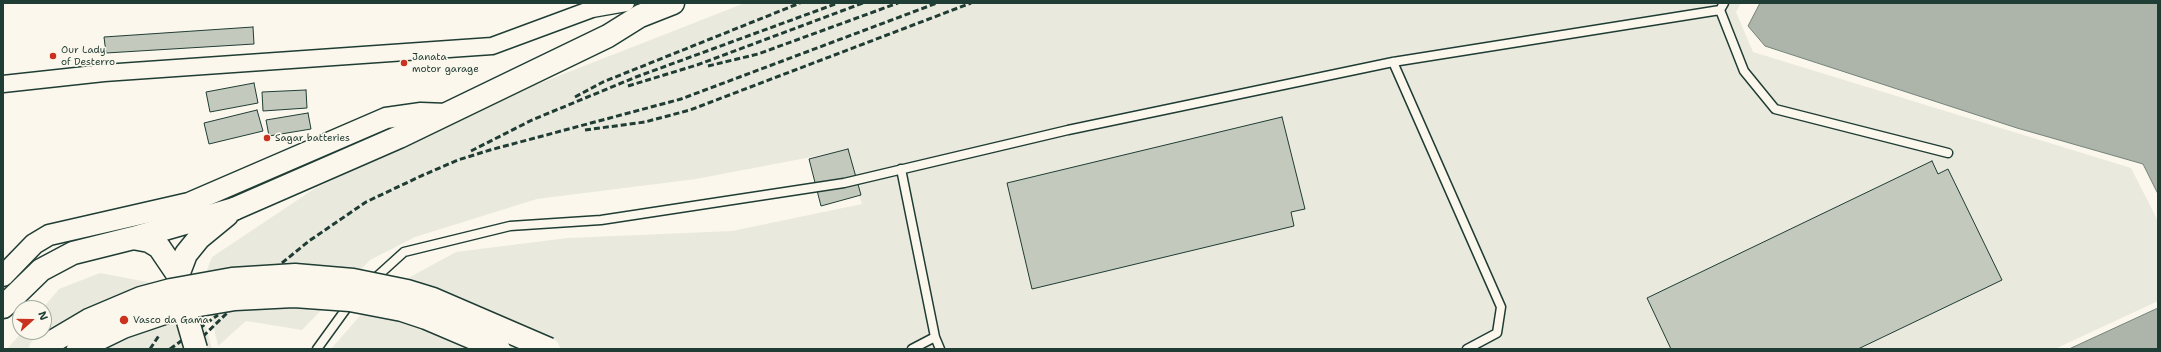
<!DOCTYPE html>
<style>
body{margin:0}
#map{position:relative;width:2161px;height:352px;overflow:hidden;background:#fbf7ec;font-family:"Shantell Sans",sans-serif}
canvas{display:block}
.frame{position:absolute;inset:0;border:4px solid #1f3d34;pointer-events:none}
.north{position:absolute;left:12px;top:300px;width:40px;height:40px;box-sizing:border-box;background:#fbf7ec;border:1px solid #a3ada2;border-radius:50%;rotate:69deg;font-size:11px;font-weight:700;line-height:16px;text-align:center;color:#1f3d34}
.north::after{content:'';display:block;margin:auto;width:14px;height:18px;background:#c8321e;clip-path:polygon(50% 0,100% 100%,50% 72%,0 100%)}
</style>
<div id="map">
<canvas width="2161" height="352"></canvas>
<div class="frame"></div>
<div class="north">N</div>
</div>
<script>
const ctx = document.querySelector('canvas').getContext('2d');
ctx.lineJoin = 'round';
function fill(path, color) {
  ctx.fillStyle = color;
  ctx.fill(path, 'evenodd');
}
function toPath(rows) {
  const path = new Path2D();
  for (const r of rows) {
    path.moveTo(r[0], r[1]);
    for (let i = 2; i < r.length; i += 2) path.lineTo(r[i], r[i + 1]);
  }
  return path;
}
function stroke(path, color, width, dash) {
  ctx.strokeStyle = color;
  ctx.lineWidth = width;
  ctx.lineCap = dash ? 'butt' : 'round';
  ctx.setLineDash(dash || []);
  ctx.stroke(path);
}
function write(font, color, halo, rows, align = 'center') {
  ctx.font = font + ' "Shantell Sans",sans-serif';
  ctx.lineWidth = 3.5;
  ctx.setLineDash([]);
  ctx.textBaseline = 'middle';
  ctx.strokeStyle = halo;
  ctx.fillStyle = color;
  for (const [text, x, y, turn = 0] of rows) {
    ctx.save();
    ctx.translate(x, y);
    ctx.rotate((+turn || 0) * Math.PI / 180);
    ctx.textAlign = isNaN(turn) ? turn : align;
    if (halo) ctx.strokeText(text, 0, 0);
    ctx.fillText(text, 0, 0);
    ctx.restore();
  }
}
fill(toPath([
 [745,3,1741,3,1736,12,1753,52,2131,168,2158,221,2158,301,2055,349,331,349,379,294,456,252,567,238,732,231,862,204,843,151,696,179,537,199,415,237,370,260,302,330,246,321,218,346,203,280,212,257,314,189,497,100],
 [100,273,158,284,194,284,212,349,7,349,22,332,44,332,43,308,59,289]
]), '#eae9de');
const water = toPath([
 [1760,3,2158,3,2158,194,2143,164,2017,128,1765,46,1748,26,1760,3],
 [2158,308,2158,349,2069,349,2158,308]
]);
fill(water, '#adb4aa');
stroke(water, '#74847b', 1);
const building = toPath([
 [253,27,254,44,106,53,104,37,253,27],
 [254,83,258,103,210,112,206,92,254,83],
 [306,90,307,108,263,111,262,92,306,90],
 [257,110,263,131,209,144,204,123,257,110],
 [308,113,311,129,269,136,266,120,308,113],
 [1282,117,1305,209,1291,212,1294,226,1032,289,1007,183,1282,117],
 [848,149,861,195,821,206,809,159,848,149],
 [1932,161,1938,174,1948,169,2002,280,1858,349,1671,349,1647,298,1932,161]
]);
fill(building, '#c4c9be');
stroke(building, '#1f3d34', 1);
const service = toPath([
 [1720,10,1744,71,1775,109,1948,153],
 [1393,62,1501,307,1497,333,1467,349],
 [901,169,935,337,940,349],
 [372,281,404,252,510,226,601,220,844,183,1068,130,1393,62,1720,10,1724,3],
 [317,349,351,302],
 [912,349,935,337]
]);
const minor = toPath([
 [3,84,104,73,492,46,592,9,626,3]
]);
const tertiary = toPath([
 [3,276,34,244,49,235,189,203,386,118,421,113,447,114]
]);
const secondary = toPath([
 [234,209,399,137,608,36,640,16,673,3]
]);
const primary = toPath([
 [133,238,149,241,159,247,178,275],
 [184,306,178,275,186,254,199,238,227,215],
 [3,307,41,270,73,253,133,238,234,209]
]);
stroke(service, '#1f3d34', 11);
stroke(minor, '#1f3d34', 19);
stroke(tertiary, '#1f3d34', 23);
stroke(secondary, '#1f3d34', 25);
stroke(primary, '#1f3d34', 25);
stroke(service, '#fbf7ec', 8);
stroke(minor, '#fbf7ec', 16);
stroke(tertiary, '#fbf7ec', 20);
stroke(secondary, '#fbf7ec', 22);
stroke(primary, '#fbf7ec', 22);
stroke(toPath([
 [708,66,758,54,898,3],
 [628,86,697,65,863,3],
 [575,97,603,82,800,3],
 [585,130,645,122,690,110,971,3],
 [471,151,532,120,636,77,838,3],
 [150,349,160,334],
 [170,349,218,315],
 [190,349,261,280,309,241,366,202,421,176,458,160,490,150,681,99,937,3]
]), '#1f3d34', 3, [6, 3]);
const primaryBridge = toPath([
 [187,318,196,349]
]);
const trunkBridge = toPath([
 [40,349,89,320,141,298,171,290,232,279,295,275,353,280,407,291,433,299,549,349],
 [78,349,123,327,176,309,235,299,294,296,350,300,402,310,426,318,499,349]
]);
stroke(primaryBridge, '#1f3d34', 25, []);
stroke(trunkBridge, '#1f3d34', 25, []);
stroke(primaryBridge, '#fbf7ec', 22);
stroke(trunkBridge, '#fbf7ec', 22);
for (const [x, y, r, color] of [
 [53,56,4,"#c8321e"],
 [404,63,4,"#c8321e"],
 [267,138,4,"#c8321e"],
 [124,320,5,"#c8321e"]
]) {
  const dot = new Path2D();
  dot.arc(x, y, r, 0, 2 * Math.PI);
  ctx.fillStyle = color;
  ctx.fill(dot);
  stroke(dot, '#fbf7ec', 1.5);
}
write('10px', '#1f3d34', '#fbf7ec', [
 ["Our Lady",61,50],
 ["of Desterro",61,62],
 ["Janata",412,57],
 ["motor garage",412,69],
 ["Sagar batteries",275,138],
 ["Vasco da Gama",133,320]
], 'left');
</script>
